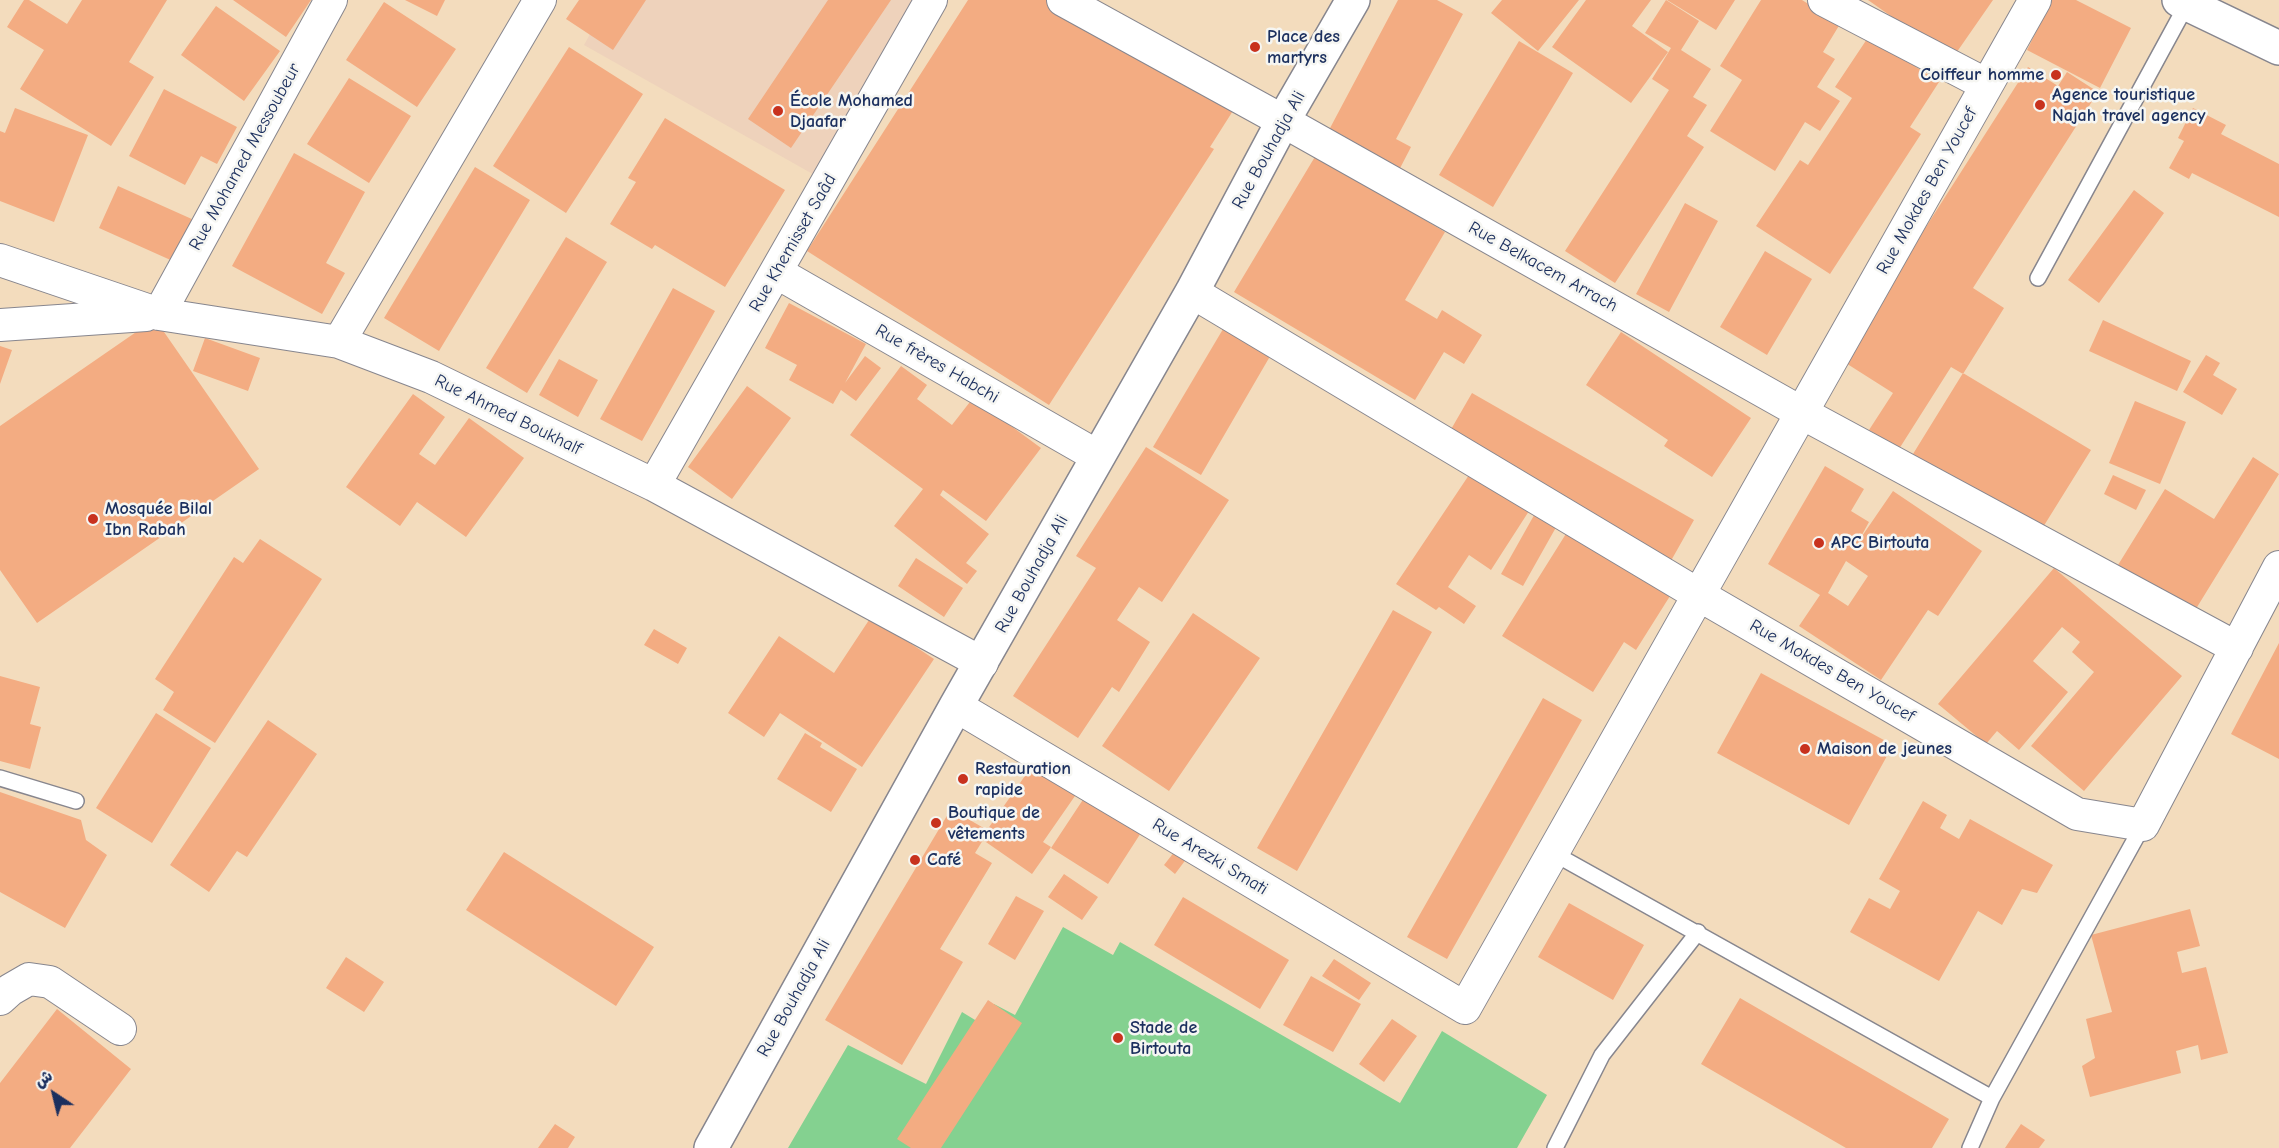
<!DOCTYPE html>
<meta charset="utf-8">
<style>
body{margin:0}
#map{position:relative;width:2279px;height:1148px;overflow:hidden;background:#f3dcbd;font-family:"Comic Neue","Playpen Sans Arabic",sans-serif}
canvas{display:block}
.north{position:absolute;left:24px;top:1064px;width:60px;height:60px;-webkit-text-stroke:4px #f6f6f2;paint-order:stroke;rotate:325deg;font-size:16px;font-weight:700;line-height:24px;text-align:center;color:#1b2f5e}
.north::after{content:'';display:block;margin:auto;width:21px;height:27px;background:#1b2f5e;clip-path:polygon(50% 0,100% 100%,50% 72%,0 100%)}
</style>
<div id="map">
<canvas width="2279" height="1148"></canvas>
<div class="north">ش</div>
</div>
<script>
const ctx = document.querySelector('canvas').getContext('2d');
ctx.lineJoin = 'round';
function fill(path, color) {
  ctx.fillStyle = color;
  ctx.fill(path, 'evenodd');
}
function toPath(rows) {
  const path = new Path2D();
  for (const r of rows) {
    path.moveTo(r[0], r[1]);
    for (let i = 2; i < r.length; i += 2) path.lineTo(r[i], r[i + 1]);
  }
  return path;
}
function stroke(path, color, width, dash) {
  ctx.strokeStyle = color;
  ctx.lineWidth = width;
  ctx.lineCap = dash ? 'butt' : 'round';
  ctx.setLineDash(dash || []);
  ctx.stroke(path);
}
function write(font, color, halo, rows, align = 'center') {
  ctx.font = font + ' "Comic Neue",sans-serif';
  ctx.lineWidth = 5;
  ctx.setLineDash([]);
  ctx.textBaseline = 'middle';
  ctx.strokeStyle = halo;
  ctx.fillStyle = color;
  for (const [text, x, y, turn = 0] of rows) {
    ctx.save();
    ctx.translate(x, y);
    ctx.rotate((+turn || 0) * Math.PI / 180);
    ctx.textAlign = isNaN(turn) ? turn : align;
    if (halo) ctx.strokeText(text, 0, 0);
    ctx.fillText(text, 0, 0);
    ctx.restore();
  }
}
fill(toPath([
 [609,0,918,0,818,177,584,45]
]), '#eed2bb');
fill(toPath([
 [1063,927,1113,955,1120,942,1400,1103,1442,1031,1547,1095,1517,1148,788,1148,848,1045,926,1084,962,1012,980,1023,994,1004,1015,1015]
]), '#84d190');
fill(toPath([
 [24,0,29,0,67,24,82,0,167,0,129,62,154,77,111,146,20,89,44,50,7,27],
 [233,0,311,0,286,37],
 [405,0,445,0,437,16],
 [579,0,646,0,613,50,566,19],
 [828,0,891,0,791,148,748,119],
 [968,0,1070,0,1236,106,1210,147,1214,149,1049,405,807,251],
 [1398,0,1437,0,1463,14,1396,139,1411,147,1397,174,1329,130],
 [1502,0,1579,0,1538,51,1491,13],
 [1586,0,1651,0,1632,26,1668,52,1631,103,1552,47],
 [1666,0,1699,21,1681,50,1711,69,1693,97,1707,105,1687,136,1704,147,1615,283,1565,251,1669,90,1652,79,1671,48,1645,33],
 [1667,0,1735,0,1716,30],
 [1761,0,1802,0,1840,24,1823,52,1835,59,1817,87,1840,101,1820,131,1805,122,1775,171,1710,131,1742,80,1720,66],
 [1868,0,1993,0,1952,59],
 [2052,0,2076,0,2131,28,2100,88,2027,50],
 [384,2,456,49,417,107,346,60],
 [216,6,280,51,244,101,181,55],
 [1869,36,1939,82,1910,127,1921,134,1830,274,1756,226,1800,160,1808,165,1852,98,1835,87],
 [1519,41,1573,73,1493,207,1439,175],
 [569,47,643,94,566,213,493,166],
 [2028,67,2058,86,2067,72,2098,92,1973,288,2004,308,1963,374,1951,367,1899,449,1869,430,1893,393,1841,360],
 [349,78,411,116,369,183,307,144],
 [164,89,237,127,217,164,201,156,185,185,129,156],
 [15,108,88,135,54,222,0,201,0,131,5,133],
 [2193,108,2226,125,2221,134,2279,164,2279,217,2192,173,2189,179,2169,168,2184,141,2178,138],
 [665,118,785,190,725,287,655,245,652,249,610,224,636,182,628,178],
 [294,153,365,192,326,263,345,273,322,314,232,266],
 [1316,155,1445,232,1405,300,1437,319,1442,310,1482,335,1464,364,1444,352,1415,400,1234,292],
 [475,167,530,200,439,351,384,318],
 [118,186,194,220,175,262,99,228],
 [2134,190,2164,213,2099,303,2068,280],
 [1685,203,1718,221,1669,312,1636,294],
 [566,237,607,262,527,393,486,368],
 [1765,251,1812,279,1767,355,1720,327],
 [673,288,715,311,642,441,600,419],
 [789,303,866,344,845,383,865,356,881,368,856,401,841,390,833,404,789,380,797,365,765,348],
 [155,319,259,469,37,623,0,570,0,426],
 [1229,319,1276,346,1201,475,1153,447],
 [2103,320,2191,361,2177,391,2089,351],
 [1621,332,1751,418,1712,477,1664,446,1668,440,1586,385],
 [205,338,260,358,248,391,193,371],
 [0,346,12,350,0,384],
 [2206,355,2220,363,2213,375,2237,389,2222,415,2183,392],
 [559,359,598,380,578,417,539,395],
 [901,366,927,385,917,399,952,425,973,398,1041,448,986,521,943,490,940,495,989,534,966,563,977,571,967,584,894,526,923,489,850,435],
 [1963,373,2091,450,2040,532,1913,454],
 [747,386,791,418,732,499,688,467],
 [1472,393,1694,520,1668,566,1446,438],
 [413,394,445,417,419,454,435,465,469,418,524,458,466,537,417,502,400,526,346,487],
 [2135,401,2186,422,2160,484,2109,463],
 [1146,447,1229,500,1162,602,1139,587,1117,620,1150,642,1119,692,1112,687,1078,738,1013,696,1096,568,1076,556],
 [2253,457,2279,474,2194,612,2118,565,2165,489,2214,519],
 [1825,466,1864,489,1851,511,1869,522,1858,542,1893,491,1982,551,1938,616,1928,610,1881,680,1799,626,1820,595,1768,564],
 [1846,561,1868,576,1848,606,1828,593],
 [1471,472,1529,511,1491,570,1469,555,1448,587,1476,606,1464,624,1439,607,1436,610,1396,584],
 [2113,475,2146,490,2136,510,2104,494],
 [1537,510,1559,522,1523,586,1501,574],
 [1569,529,1670,596,1636,650,1624,642,1593,692,1502,636],
 [260,539,322,579,215,743,163,710,174,692,155,679,234,557,243,563],
 [916,558,963,588,944,617,898,586],
 [2054,568,2182,676,2084,791,2031,746,2094,672,2072,652,2080,642,2062,627,2033,661,2068,692,2019,750,1997,731,1986,744,1938,704],
 [1393,610,1432,632,1297,871,1257,848],
 [1193,613,1260,658,1169,791,1102,746],
 [871,617,934,659,862,767,780,713,764,737,728,713,779,636,834,673],
 [654,629,687,648,678,664,644,645],
 [2279,643,2279,759,2231,734],
 [1761,673,1893,745,1849,825,1717,753],
 [0,676,40,687,30,724,41,727,30,769,0,761],
 [1543,698,1582,720,1447,959,1407,937],
 [156,713,211,748,152,843,96,808],
 [268,720,317,754,247,857,237,851,209,892,170,865],
 [805,733,822,743,820,747,857,769,831,812,777,779],
 [1041,753,1084,783,1043,842,1051,847,1032,874,983,840,975,853,992,863,940,949,963,962,902,1065,825,1020,951,809,987,830],
 [1090,789,1146,825,1108,884,1051,848],
 [0,792,81,820,86,840,107,855,65,928,0,892],
 [1923,801,1947,815,1940,828,1959,839,1970,819,2053,865,2037,893,2022,889,2002,925,1978,911,1939,981,1850,932,1869,898,1890,909,1900,891,1879,879],
 [1182,842,1193,850,1175,874,1164,865],
 [504,852,654,947,616,1006,466,910],
 [1064,874,1098,897,1082,920,1048,897],
 [1016,896,1044,911,1015,960,988,944],
 [1183,897,1289,960,1260,1009,1154,945],
 [1569,903,1644,945,1613,1000,1538,957],
 [2190,909,2200,946,2177,952,2182,973,2206,967,2228,1053,2201,1060,2198,1045,2176,1051,2181,1073,2090,1097,2082,1066,2095,1058,2086,1019,2112,1012,2091,935],
 [346,957,384,982,364,1012,326,988],
 [1334,959,1371,983,1359,1000,1322,976],
 [1311,976,1361,1004,1333,1052,1283,1025],
 [1740,998,1949,1119,1932,1148,1846,1148,1701,1064],
 [988,1000,1022,1023,941,1148,911,1148,897,1139],
 [57,1009,131,1069,70,1148,0,1148,0,1083],
 [1392,1019,1417,1036,1384,1082,1359,1064],
 [555,1124,575,1137,568,1148,538,1148],
 [2021,1124,2045,1140,2039,1148,2005,1148]
]), '#f3ac82');
const lane = toPath([
 [2038,278,2187,4],
 [0,778,76,801],
 [1553,853,1992,1098,1970,1148],
 [1992,1098,2143,825],
 [1555,1148,1602,1055,1698,932]
]);
const street = toPath([
 [1063,0,1283,121,1802,413,2237,648],
 [1824,0,1987,85],
 [0,260,159,314,339,342,431,377,654,485,982,663],
 [776,272,1097,456],
 [1192,292,1699,595,2077,814,2143,825,2279,567],
 [159,314,331,0],
 [0,325,146,315],
 [339,342,540,0],
 [654,485,931,0],
 [956,706,1465,1008,2035,0],
 [0,999,10,990,29,979,50,982,120,1029]
]);
const secondary = toPath([
 [2179,0,2279,48],
 [711,1148,956,706,1192,292,1283,121,1353,0]
]);
stroke(lane, '#87868e', 18);
stroke(street, '#87868e', 34);
stroke(secondary, '#87868e', 36);
stroke(lane, '#fff', 15);
stroke(street, '#fff', 32);
stroke(secondary, '#fff', 33);
for (const [x, y, r, color] of [
 [1255,47,6,"#c8321e"],
 [2056,75,6,"#c8321e"],
 [2040,105,6,"#c8321e"],
 [778,111,6,"#c8321e"],
 [93,519,6,"#c8321e"],
 [1819,543,6,"#c8321e"],
 [1805,749,6,"#c8321e"],
 [963,779,6,"#c8321e"],
 [936,823,6,"#c8321e"],
 [915,860,6,"#c8321e"],
 [1118,1038,6,"#c8321e"]
]) {
  const dot = new Path2D();
  dot.arc(x, y, r, 0, 2 * Math.PI);
  ctx.fillStyle = color;
  ctx.fill(dot);
  stroke(dot, '#f6f6f2', 2);
}
write('bold 18px', '#1b2f5e', '#f6f6f2', [
 ["Place des",1267,37],
 ["martyrs",1267,58],
 ["Coiffeur homme",2044,75,"right"],
 ["Agence touristique",2052,95],
 ["Najah travel agency",2052,116],
 ["École Mohamed",790,101],
 ["Djaafar",790,122],
 ["Mosquée Bilal",105,509],
 ["Ibn Rabah",105,530],
 ["APC Birtouta",1831,543],
 ["Maison de jeunes",1817,749],
 ["Restauration",975,769],
 ["rapide",975,790],
 ["Boutique de",948,813],
 ["vêtements",948,834],
 ["Café",927,860],
 ["Stade de",1130,1028],
 ["Birtouta",1130,1049]
], 'left');
write('18px', '#1b2f5e', '#f6f6f2', [
 ["Rue Bouhadja Ali",1269,150,-61],
 ["Rue Mohamed Messoubeur",245,157,-61],
 ["Rue Mokdes Ben Youcef",1927,191,-61],
 ["Rue Khemisset Saâd",793,243,-60],
 ["Rue Belkacem Arrach",1543,267,29],
 ["Rue frères Habchi",937,364,30],
 ["Rue Ahmed Boukhalf",508,415,26],
 ["Rue Bouhadja Ali",1032,574,-61],
 ["Rue Mokdes Ben Youcef",1832,671,30],
 ["Rue Arezki Smati",1210,857,31],
 ["Rue Bouhadja Ali",794,998,-61]
]);
</script>
